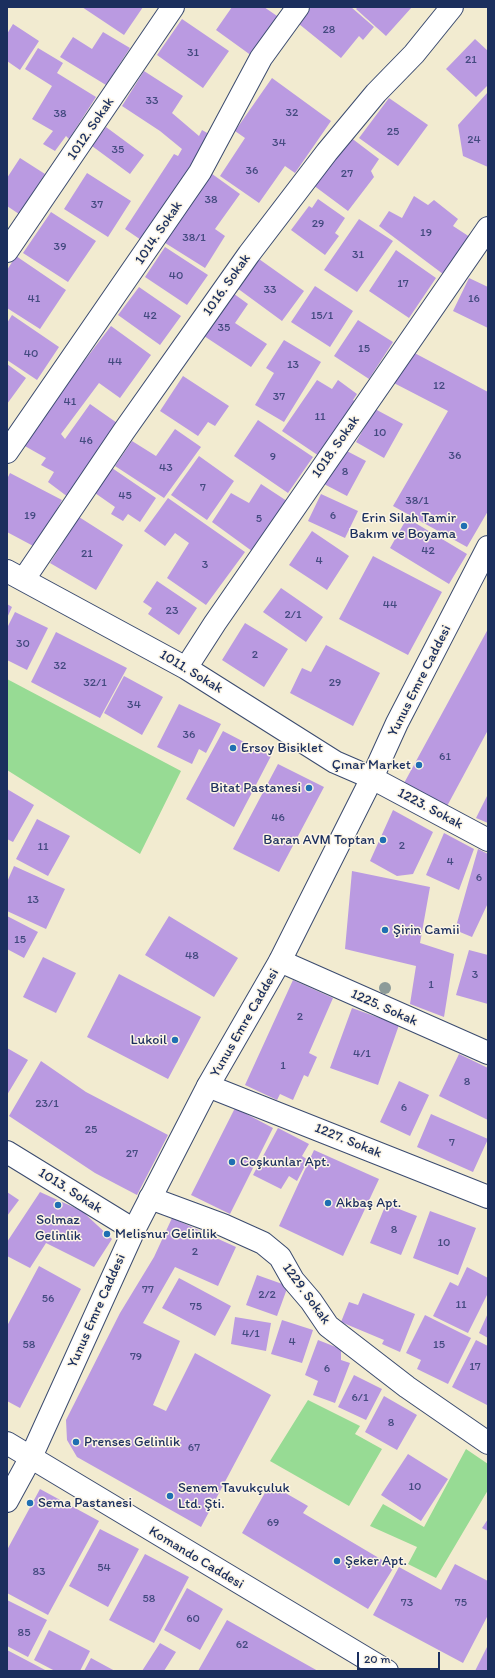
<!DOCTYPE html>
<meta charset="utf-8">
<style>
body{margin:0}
#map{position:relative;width:495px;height:1678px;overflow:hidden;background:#f2ebd0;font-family:Itim,sans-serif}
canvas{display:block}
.frame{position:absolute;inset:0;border:8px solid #1b2f5e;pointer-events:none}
.scale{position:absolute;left:357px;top:1652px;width:83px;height:18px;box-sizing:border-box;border:2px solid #1b2f5e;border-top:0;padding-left:5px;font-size:12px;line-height:14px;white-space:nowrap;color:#1b2f5e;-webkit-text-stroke:3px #fcf5e5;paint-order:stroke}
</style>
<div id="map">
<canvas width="495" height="1678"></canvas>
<div class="frame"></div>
<div class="scale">20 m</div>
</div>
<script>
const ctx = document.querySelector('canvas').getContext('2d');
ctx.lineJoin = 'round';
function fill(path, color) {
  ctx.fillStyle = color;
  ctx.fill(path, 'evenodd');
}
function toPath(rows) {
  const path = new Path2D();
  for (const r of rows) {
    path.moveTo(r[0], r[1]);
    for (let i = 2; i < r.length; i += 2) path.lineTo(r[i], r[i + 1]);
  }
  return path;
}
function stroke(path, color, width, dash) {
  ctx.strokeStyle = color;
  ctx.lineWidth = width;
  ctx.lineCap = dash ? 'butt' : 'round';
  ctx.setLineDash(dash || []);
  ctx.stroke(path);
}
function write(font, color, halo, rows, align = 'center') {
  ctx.font = font + ' Itim,sans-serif';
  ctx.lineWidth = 3;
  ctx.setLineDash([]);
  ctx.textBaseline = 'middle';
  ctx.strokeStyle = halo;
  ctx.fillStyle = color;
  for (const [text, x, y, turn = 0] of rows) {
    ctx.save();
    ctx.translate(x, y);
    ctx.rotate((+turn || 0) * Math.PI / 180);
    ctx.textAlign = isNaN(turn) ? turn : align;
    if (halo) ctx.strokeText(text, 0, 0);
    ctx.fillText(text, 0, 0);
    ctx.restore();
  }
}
fill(toPath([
 [7,679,181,771,140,854,7,770],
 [308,1400,360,1426,355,1434,382,1449,349,1506,270,1461],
 [466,1449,488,1464,488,1490,436,1578,408,1564,417,1547,370,1526,383,1504,424,1527]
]), '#97db94');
fill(toPath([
 [82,7,143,7,124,35],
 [232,7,264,7,280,18,252,56,216,30],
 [311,7,351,7,374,27,363,40,359,36,341,58,299,24],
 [358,7,412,7,386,36,356,9],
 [182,19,229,51,203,88,157,55],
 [13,24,39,41,20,70,7,61,7,34],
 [103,32,130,48,106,85,60,57,73,37,92,49],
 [475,39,488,51,488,85,476,97,446,69],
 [38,48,63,63,57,73,96,97,69,139,66,136,55,151,43,144,53,131,32,119,52,86,25,69],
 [144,71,183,96,172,113,199,136,202,130,214,137,144,242,125,229,174,154,178,156,182,149,160,131,122,106],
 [272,78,331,121,295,173,285,166,259,203,220,176,245,138,235,131],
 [488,92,488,167,463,156,458,125],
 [389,98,428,125,398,166,359,138],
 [106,127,144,155,130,174,92,146],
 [350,137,379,159,371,171,374,177,348,211,313,185],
 [20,158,45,174,19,214,7,206,7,178],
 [208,171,240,194,215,229,225,236,205,268,162,241],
 [87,173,131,201,108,237,64,209],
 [414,196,428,205,434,200,458,219,453,226,473,239,443,274,379,226,389,211,402,218],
 [318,199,345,218,335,233,339,236,325,255,291,230,309,206,312,208],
 [51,212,96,241,68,282,23,253],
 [359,219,393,241,357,292,324,270],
 [165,247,208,275,187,305,145,277],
 [396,250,436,278,409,318,369,291],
 [16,256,66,290,40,329,7,308,7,270],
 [259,259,304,291,282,321,237,288],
 [469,278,488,287,488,328,453,311],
 [315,286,353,311,330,347,291,322],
 [139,287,181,316,160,345,118,315],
 [230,291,248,304,235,323,267,344,251,367,201,334],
 [12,315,59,347,37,380,7,360,7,323],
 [358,320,393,342,369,379,334,356],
 [111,326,151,355,120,398,99,383,61,434,65,439,90,404,120,425,68,497,48,482,54,472,41,465,46,458,23,445,39,420],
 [284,340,321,362,284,422,255,405,274,373,266,368],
 [407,349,488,392,488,511,467,547,393,506,448,411,390,381],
 [7,364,26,378,7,404],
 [183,376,229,406,215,426,208,422,198,436,160,411],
 [317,380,332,389,338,380,357,394,353,400,359,404,322,458,282,431],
 [375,409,403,424,384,458,356,442],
 [258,420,313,457,288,493,234,456],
 [175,429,201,447,164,498,115,466,132,441,156,456],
 [343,449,366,461,347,496,324,484],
 [199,456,234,481,207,520,171,495],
 [112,468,156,498,140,522,128,514,123,521,111,514,115,507,95,493],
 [10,473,62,500,37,548,7,532,7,479],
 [261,484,290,503,256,554,212,522,231,493,249,503],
 [321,494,358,511,345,538,308,521],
 [168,498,245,552,206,605,167,578,189,543,175,533,165,546,144,531],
 [79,517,123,545,96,590,50,563],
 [407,518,467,554,449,584,390,548],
 [312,531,349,556,327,590,289,565],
 [373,556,442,592,408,655,339,619],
 [157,581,197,608,179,635,148,614,152,608,143,602],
 [281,588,323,617,306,642,263,612],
 [7,604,12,607,7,618],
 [15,612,48,628,27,670,7,660,7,628],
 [245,623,288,649,264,687,222,660],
 [488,629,488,730,446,808,403,785],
 [56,632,127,668,100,718,31,682],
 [326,645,380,673,353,726,290,693,302,668,311,672],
 [124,676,163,697,142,735,104,713],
 [179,704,221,724,206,753,199,749,192,764,157,747],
 [223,731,271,756,234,827,186,799],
 [278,764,324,787,279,872,233,849],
 [7,789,34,805,13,842,7,839],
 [488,794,488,823,476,818],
 [393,810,433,832,413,874,397,876,370,861],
 [37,819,70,836,48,876,16,859],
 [444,833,474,849,459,890,426,875],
 [478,849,488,854,488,903,472,937,455,930],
 [14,866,65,889,46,929,7,911,7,882],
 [352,871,430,887,420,943,454,954,444,1017,410,1004,416,966,345,949],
 [7,916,38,932,24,958,7,949],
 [169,916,238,958,214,997,145,955],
 [469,950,488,955,488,1004,456,995],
 [43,957,76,973,56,1013,23,997],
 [119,974,201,1017,168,1079,87,1037],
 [293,980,333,998,309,1053,317,1057,308,1077,304,1075,293,1100,280,1094,277,1100,245,1085],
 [352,1008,399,1025,378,1085,330,1068],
 [7,1048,28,1060,7,1095],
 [459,1054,488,1068,488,1120,439,1096],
 [41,1061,86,1092,168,1135,137,1195,95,1173,9,1116],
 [399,1081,429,1095,410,1136,380,1122],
 [235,1108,273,1128,230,1214,191,1195],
 [431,1114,488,1139,473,1172,417,1147],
 [278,1128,309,1144,302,1156,308,1160,297,1181,289,1176,281,1189,253,1175],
 [314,1150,379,1179,343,1256,279,1226],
 [7,1192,19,1200,7,1216],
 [40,1192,82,1211,112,1239,94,1267,46,1243,30,1268,7,1256,7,1242],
 [386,1204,417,1216,401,1255,370,1243],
 [430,1211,476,1228,458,1275,413,1258],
 [172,1218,236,1247,218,1286,175,1267,143,1323,180,1341,153,1405,166,1411,195,1353,271,1395,201,1527,77,1457,67,1440,66,1420,120,1313,154,1257],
 [39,1266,81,1289,20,1408,7,1401,7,1326],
 [467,1267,488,1278,488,1293,468,1333,433,1316,450,1282,458,1286],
 [257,1275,288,1286,277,1316,246,1305],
 [179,1278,231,1306,215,1336,162,1308],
 [363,1293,415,1314,400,1352,382,1344,384,1340,341,1322,349,1302,358,1305],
 [488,1313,488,1338,479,1333],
 [425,1315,471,1338,448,1384,417,1369,421,1360,406,1353],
 [235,1317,271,1323,266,1351,231,1344],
 [282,1320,313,1330,302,1363,271,1354],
 [318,1340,341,1349,341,1360,350,1363,335,1403,313,1395,318,1381,305,1375],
 [476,1340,488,1346,487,1405,452,1387],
 [354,1375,382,1389,366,1420,338,1407],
 [384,1396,417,1415,397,1450,365,1432],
 [408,1454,448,1479,421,1521,381,1495],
 [270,1484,308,1506,303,1513,394,1567,368,1609,242,1533],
 [40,1489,99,1521,48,1615,7,1593,7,1550],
 [488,1519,488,1531,482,1528],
 [100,1529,139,1549,108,1607,69,1586],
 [145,1554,189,1577,154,1643,109,1620],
 [455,1564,488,1581,488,1615,463,1663,373,1615,399,1567,441,1590],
 [187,1588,223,1609,200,1650,164,1630],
 [7,1600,47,1620,28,1657,7,1646],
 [227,1620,318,1671,198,1671],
 [49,1630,90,1651,80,1671,55,1671,34,1660],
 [160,1643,176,1652,164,1671,142,1671],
 [488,1645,488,1671,475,1671],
 [7,1650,47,1671,7,1671],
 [91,1658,115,1671,84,1671]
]), '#ba9ae1');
const street = toPath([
 [7,251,173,7],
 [7,452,200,172,261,58,298,7],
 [7,571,186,668,335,762,372,778,488,840],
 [24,579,124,431,249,254,327,152,376,93,414,54,452,7],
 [186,668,215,623,488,228],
 [280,961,488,1053],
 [208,1086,488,1197],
 [7,1152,134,1230],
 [150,1198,223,1225,263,1243,280,1257,293,1280,311,1301,328,1326,407,1387,488,1443]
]);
const secondary = toPath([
 [7,1443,387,1671],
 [7,1501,31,1457,134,1230,208,1086,280,961,372,778,397,723,488,547]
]);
stroke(street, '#3b4b6f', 24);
stroke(secondary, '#3b4b6f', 24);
stroke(street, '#fff', 22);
stroke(secondary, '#fff', 22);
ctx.fillStyle = '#8d9b99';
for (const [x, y] of [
 [385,988]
]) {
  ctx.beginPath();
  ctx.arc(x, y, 6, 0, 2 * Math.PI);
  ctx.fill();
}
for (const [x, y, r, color] of [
 [464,526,4,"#1f6fb2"],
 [233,748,4,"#1f6fb2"],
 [419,765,4,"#1f6fb2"],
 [309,788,4,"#1f6fb2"],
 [383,840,4,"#1f6fb2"],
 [385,930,4,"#1f6fb2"],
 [175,1040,4,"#1f6fb2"],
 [232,1162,4,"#1f6fb2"],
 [328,1203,4,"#1f6fb2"],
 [58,1205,4,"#1f6fb2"],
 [107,1234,4,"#1f6fb2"],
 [76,1442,4,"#1f6fb2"],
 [170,1496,4,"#1f6fb2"],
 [30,1503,4,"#1f6fb2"],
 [337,1561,4,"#1f6fb2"]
]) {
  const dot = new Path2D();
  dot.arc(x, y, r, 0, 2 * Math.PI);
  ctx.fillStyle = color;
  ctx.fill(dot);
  stroke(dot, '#fcf5e5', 1.5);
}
write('12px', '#434a7f', null, [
 ["28",329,30],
 ["31",193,53],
 ["21",471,60],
 ["33",152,101],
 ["32",292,113],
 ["38",60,114],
 ["25",393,132],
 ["24",474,140],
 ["34",279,143],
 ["35",118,150],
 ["36",252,171],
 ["27",347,174],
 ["38",211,200],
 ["37",97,205],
 ["29",318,224],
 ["19",426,233],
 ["38/1",194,238],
 ["39",60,247],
 ["31",358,255],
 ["40",176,276],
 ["17",403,284],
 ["33",270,290],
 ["41",34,299],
 ["16",474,299],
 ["42",150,316],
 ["15/1",322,316],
 ["35",224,328],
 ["15",364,349],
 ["40",31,354],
 ["44",115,362],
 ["13",293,365],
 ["12",439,386],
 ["37",279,397],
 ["41",70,402],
 ["11",320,417],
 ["10",380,433],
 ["46",86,441],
 ["36",455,456],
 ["9",273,457],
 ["43",166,468],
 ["8",345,472],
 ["7",203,488],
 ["45",125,496],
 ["38/1",417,501],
 ["19",30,516],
 ["6",333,516],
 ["5",259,519],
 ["42",428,551],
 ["21",87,554],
 ["4",319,561],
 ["3",205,565],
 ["44",390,605],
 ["23",172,611],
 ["2/1",293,615],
 ["30",23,644],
 ["2",255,655],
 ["32",60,666],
 ["32/1",95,683],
 ["29",335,683],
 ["34",134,705],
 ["36",189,735],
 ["61",445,757],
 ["46",278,818],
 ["2",402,846],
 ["11",43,847],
 ["4",450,862],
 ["6",479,878],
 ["13",33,900],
 ["15",20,940],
 ["48",192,956],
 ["3",475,975],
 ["1",431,985],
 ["2",300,1017],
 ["4/1",362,1054],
 ["1",283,1066],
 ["8",467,1082],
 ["23/1",47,1104],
 ["6",404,1108],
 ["25",91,1130],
 ["7",452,1143],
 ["27",132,1154],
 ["8",394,1230],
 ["10",444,1243],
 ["2",195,1252],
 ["77",148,1290],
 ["2/2",267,1295],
 ["56",48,1299],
 ["11",461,1305],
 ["75",196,1307],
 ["4/1",251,1334],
 ["4",292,1342],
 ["58",29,1345],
 ["15",439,1345],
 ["79",136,1357],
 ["17",475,1367],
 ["6",327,1369],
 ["6/1",360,1398],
 ["8",391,1423],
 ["67",194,1448],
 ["10",415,1487],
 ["69",273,1523],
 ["54",104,1568],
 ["83",39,1572],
 ["58",149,1599],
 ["73",407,1603],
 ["75",461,1603],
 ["60",193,1619],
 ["85",24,1633],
 ["62",242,1645]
]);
write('14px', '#1b2f5e', '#fcf5e5', [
 ["1012. Sokak",91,129,-56],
 ["1014. Sokak",159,233,-56],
 ["1016. Sokak",227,285,-55],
 ["1018. Sokak",336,447,-55],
 ["1011. Sokak",191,672,31],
 ["Yunus Emre Caddesi",420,681,-63],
 ["1223. Sokak",430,809,28],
 ["1225. Sokak",384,1008,24],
 ["Yunus Emre Caddesi",245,1023,-60],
 ["1227. Sokak",348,1141,22],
 ["1013. Sokak",70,1191,32],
 ["1229. Sokak",306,1294,54],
 ["Yunus Emre Caddesi",97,1311,-66],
 ["Komando Caddesi",196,1558,31]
]);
write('14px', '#1b2f5e', '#fcf5e5', [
 ["Erin Silah Tamir",456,518,"right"],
 ["Bakım ve Boyama",456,534,"right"],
 ["Ersoy Bisiklet",241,748],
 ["Çınar Market",411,765,"right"],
 ["Bitat Pastanesi",301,788,"right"],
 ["Baran AVM Toptan",375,840,"right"],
 ["Şirin Camii",393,930],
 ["Lukoil",167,1040,"right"],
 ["Coşkunlar Apt.",240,1162],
 ["Akbaş Apt.",336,1203],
 ["Solmaz",58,1220,"center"],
 ["Gelinlik",58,1236,"center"],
 ["Melisnur Gelinlik",115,1234],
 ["Prenses Gelinlik",84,1442],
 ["Senem Tavukçuluk",178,1488],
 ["Ltd. Şti.",178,1504],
 ["Sema Pastanesi",38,1503],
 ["Şeker Apt.",345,1561]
], 'left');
</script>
